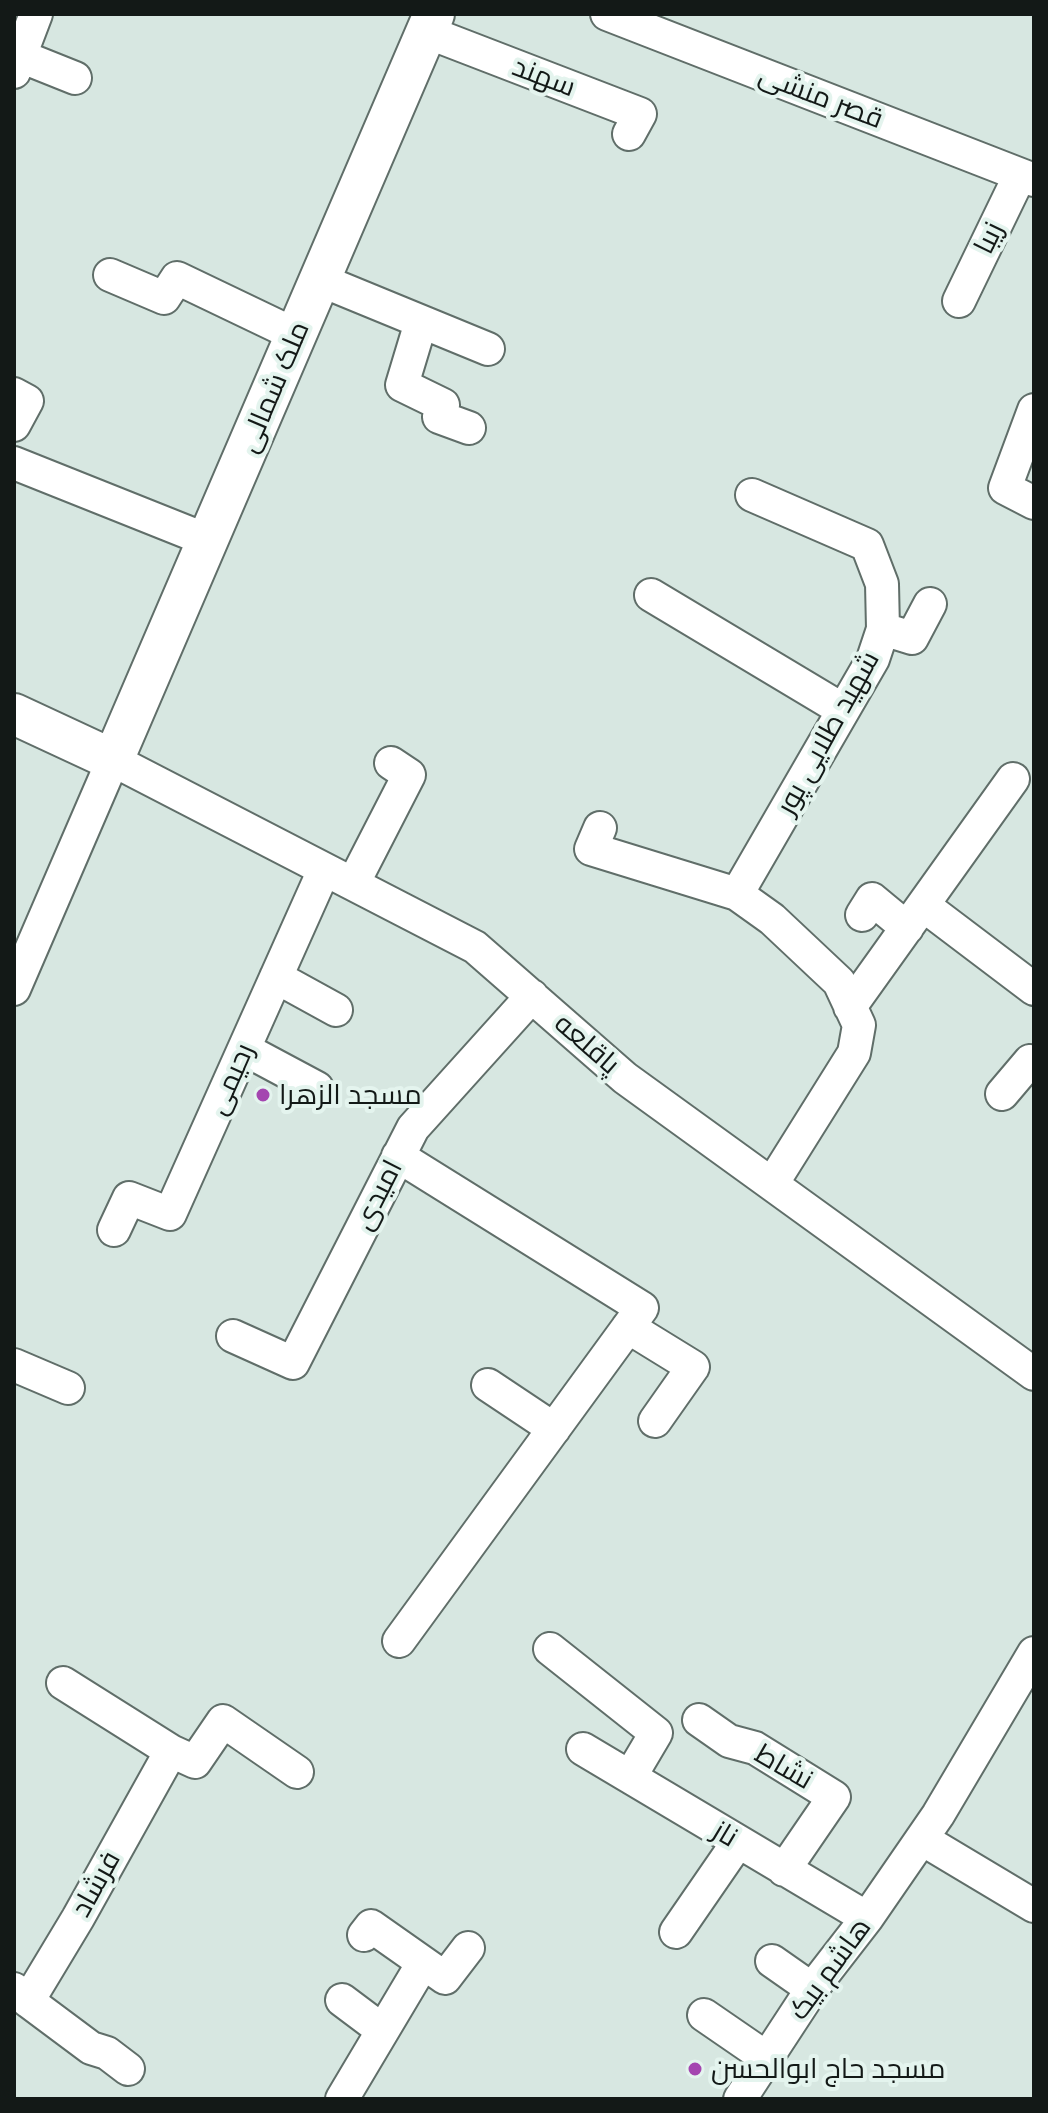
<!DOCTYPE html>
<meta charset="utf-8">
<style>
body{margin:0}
#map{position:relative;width:1048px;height:2113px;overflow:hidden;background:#d7e7e1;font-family:"Golos Text",sans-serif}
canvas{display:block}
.frame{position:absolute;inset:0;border:16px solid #131917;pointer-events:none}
</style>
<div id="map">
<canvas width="1048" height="2113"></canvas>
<div class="frame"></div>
</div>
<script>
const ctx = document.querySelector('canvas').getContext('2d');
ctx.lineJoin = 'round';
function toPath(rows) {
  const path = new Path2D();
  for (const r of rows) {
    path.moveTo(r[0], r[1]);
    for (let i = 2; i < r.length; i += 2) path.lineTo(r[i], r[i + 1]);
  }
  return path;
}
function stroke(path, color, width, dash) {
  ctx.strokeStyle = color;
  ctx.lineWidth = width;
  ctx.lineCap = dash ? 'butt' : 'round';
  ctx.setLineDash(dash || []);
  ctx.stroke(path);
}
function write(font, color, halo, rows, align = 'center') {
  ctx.font = font + ' "Golos Text",Cairo,sans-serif';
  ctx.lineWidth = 8;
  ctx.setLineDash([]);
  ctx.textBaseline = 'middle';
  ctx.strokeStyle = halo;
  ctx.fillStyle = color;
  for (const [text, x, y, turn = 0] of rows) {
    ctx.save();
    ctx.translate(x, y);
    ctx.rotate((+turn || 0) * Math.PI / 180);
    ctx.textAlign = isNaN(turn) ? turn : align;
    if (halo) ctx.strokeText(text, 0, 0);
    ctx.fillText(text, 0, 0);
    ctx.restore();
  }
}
const minor = toPath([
 [607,14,1034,180],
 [427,32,640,114,629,134],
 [20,56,75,78],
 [14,72,36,14],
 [110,275,164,298,177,278,296,335],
 [320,280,488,349],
 [959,301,1020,175],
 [421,322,402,385,443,405,439,417,469,428],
 [14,394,27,401,14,425],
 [1034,410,1005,488,1034,503],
 [14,463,207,540],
 [651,595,843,710],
 [883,629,912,638,930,604],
 [600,828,591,849,737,894,772,919,839,982,859,1025,854,1053,772,1184],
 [353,884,409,775,391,763],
 [737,894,873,659,883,629,882,584,867,545,752,495],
 [923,905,1034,989],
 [862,915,872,899,907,928],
 [276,977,336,1010],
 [14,989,113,760,475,947,625,1078,1034,1374],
 [850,1007,1013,779],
 [244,1049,317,1088],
 [1002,1094,1030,1061,1034,1065],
 [398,1156,642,1308,399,1641],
 [114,1230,129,1198,170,1214,324,870],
 [628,1327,693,1367,655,1421],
 [233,1336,293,1363,413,1128,532,996],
 [14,1365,68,1388],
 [488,1385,554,1429],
 [550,1649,656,1733,630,1777],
 [63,1683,171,1751,195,1762,223,1721,297,1772],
 [699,1720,729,1741,755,1748,834,1797,784,1870],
 [583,1749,867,1918],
 [922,1839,1034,1906],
 [676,1932,738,1842],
 [364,1935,371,1926,445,1978,468,1948],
 [772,1961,812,1989],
 [14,1989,28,2001,78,1918,171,1751],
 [342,2000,382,2030],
 [28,2001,91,2048,107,2053,128,2069],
 [704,2015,768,2059],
 [342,2099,423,1963],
 [740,2099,812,1989,867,1918,938,1815,1034,1653]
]);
const tertiary = toPath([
 [14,714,113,760,434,14]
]);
stroke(minor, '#606e69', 36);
stroke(tertiary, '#606e69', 44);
stroke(minor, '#fff', 32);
stroke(tertiary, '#fff', 40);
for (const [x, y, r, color] of [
 [263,1095,8,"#a446b0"],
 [695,2069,8,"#a446b0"]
]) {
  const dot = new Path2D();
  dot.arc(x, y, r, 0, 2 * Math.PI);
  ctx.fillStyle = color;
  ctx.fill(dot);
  stroke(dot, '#e4f4ee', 3);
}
write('28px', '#131917', '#e4f4ee', [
 ["سهند",544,77,21],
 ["قصر منشی",821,97,21],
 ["زیبا",989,238,-64],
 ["ملک شمالی",274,387,-67],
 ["شهید طلایی پور",828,733,-61],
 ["پاقلعه",587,1044,41],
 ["رحیمی",231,1079,-66],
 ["امیدی",378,1195,-63],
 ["نشاط",784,1767,30],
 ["ناز",725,1834,31],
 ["فرشاد",96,1884,-61],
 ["هاشم بیک",830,1969,-54]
]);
write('28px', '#131917', '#e4f4ee', [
 ["مسجد الزهرا",279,1095],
 ["مسجد حاج ابوالحسن",711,2069]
], 'left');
</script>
